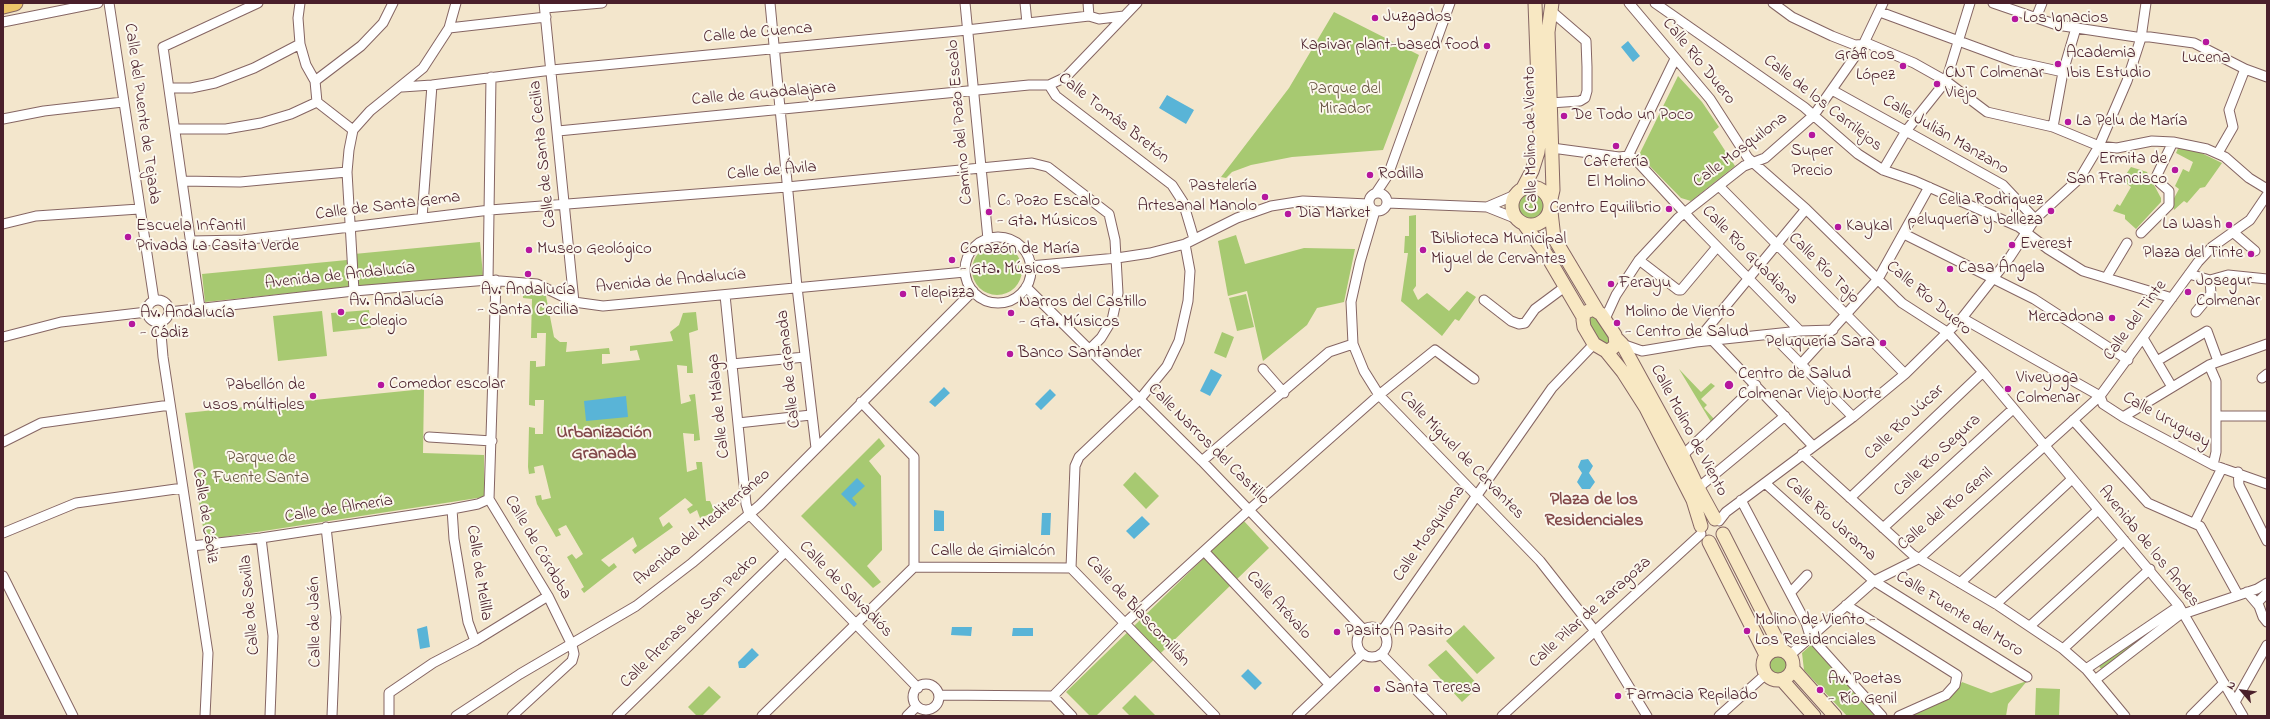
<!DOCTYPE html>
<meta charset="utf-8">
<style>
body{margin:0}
#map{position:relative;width:2270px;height:719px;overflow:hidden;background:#f3e6cc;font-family:"Indie Flower",sans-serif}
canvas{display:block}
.frame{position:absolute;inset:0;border:4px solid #4a1f2b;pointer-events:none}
.north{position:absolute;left:2222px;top:671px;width:40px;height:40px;-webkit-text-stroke:3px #fbf7ec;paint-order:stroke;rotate:298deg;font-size:11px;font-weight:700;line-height:16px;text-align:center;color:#4a1f2b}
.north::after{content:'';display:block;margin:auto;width:14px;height:18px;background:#4a1f2b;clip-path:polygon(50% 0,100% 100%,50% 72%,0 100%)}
</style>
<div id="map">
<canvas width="2270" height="719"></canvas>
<div class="frame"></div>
<div class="north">N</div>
</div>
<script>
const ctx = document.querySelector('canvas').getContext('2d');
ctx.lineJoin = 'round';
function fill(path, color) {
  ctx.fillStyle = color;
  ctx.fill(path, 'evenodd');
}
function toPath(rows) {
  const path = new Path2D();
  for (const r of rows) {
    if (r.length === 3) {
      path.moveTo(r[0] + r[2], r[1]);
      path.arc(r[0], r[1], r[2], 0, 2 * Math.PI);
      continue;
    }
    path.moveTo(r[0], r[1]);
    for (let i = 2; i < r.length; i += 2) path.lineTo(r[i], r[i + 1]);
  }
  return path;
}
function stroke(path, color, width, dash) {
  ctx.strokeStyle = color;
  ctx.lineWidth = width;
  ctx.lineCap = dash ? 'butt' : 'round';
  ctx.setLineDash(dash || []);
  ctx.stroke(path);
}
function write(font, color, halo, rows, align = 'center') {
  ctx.font = font + ' "Indie Flower",sans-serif';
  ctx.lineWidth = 4;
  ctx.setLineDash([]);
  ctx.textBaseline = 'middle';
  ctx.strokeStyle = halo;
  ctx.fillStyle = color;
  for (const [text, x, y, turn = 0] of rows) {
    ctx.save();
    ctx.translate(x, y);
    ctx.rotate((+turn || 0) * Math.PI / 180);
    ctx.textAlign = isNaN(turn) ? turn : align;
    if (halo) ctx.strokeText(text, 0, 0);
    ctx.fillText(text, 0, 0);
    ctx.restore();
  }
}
fill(toPath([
 [1334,12,1419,55,1383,150,1292,157,1251,165,1232,172,1226,178,1221,177,1289,88],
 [1678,76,1702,102,1719,127,1713,132,1735,166,1691,201,1681,198,1639,155],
 [2179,146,2191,148,2222,163,2205,187,2200,188,2187,203,2184,201,2174,210,2172,202,2179,189,2175,186,2183,169,2189,172,2193,162,2176,153],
 [2131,167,2147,172,2161,198,2161,202,2136,229,2125,219,2125,215,2113,211,2117,204,2120,206,2131,187,2122,180],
 [1531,206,13],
 [1416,215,1416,286,1413,290,1418,300,1427,293,1449,311,1467,291,1476,297,1459,321,1455,319,1442,336,1401,301,1408,253,1404,253,1405,236,1409,236,1409,216],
 [1236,235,1245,264,1304,248,1355,249,1344,302,1317,308,1307,325,1263,361,1247,291,1228,296,1218,241],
 [480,242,483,276,357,288,354,254],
 [997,270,25],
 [347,260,349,287,205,302,202,274],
 [529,288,541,291,546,296,554,337,560,342,567,342,566,352,609,348,610,354,602,354,602,364,640,360,637,350,630,351,630,346,673,341,670,332,679,325,683,313,696,312,698,330,689,333,693,373,687,373,687,366,677,365,681,404,691,401,689,395,695,394,700,440,694,441,694,434,683,433,687,472,697,469,696,462,702,462,706,501,710,501,715,512,700,518,697,510,690,514,687,509,693,505,685,498,659,518,663,527,669,522,673,527,635,554,632,550,637,546,633,537,601,560,609,567,614,563,617,567,584,593,581,589,584,587,567,557,572,554,576,559,583,554,566,525,558,529,561,535,556,537,537,504,535,496,541,495,542,500,551,498,543,465,534,467,535,473,529,474,528,467,529,427,535,428,535,434,543,434,544,400,535,400,535,406,529,405,530,361,536,361,536,367,545,366,546,333,537,333,537,338,531,338,532,299,523,298,523,292,525,289],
 [1246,294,1254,327,1237,331,1229,298],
 [369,310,371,328,333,332,331,313],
 [322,311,327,356,278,361,273,316],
 [1597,316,1611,341,1607,345,1601,343,1591,332,1589,320,1591,317],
 [1222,332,1234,337,1226,358,1214,353],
 [1679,369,1701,392,1711,383,1715,386,1701,399,1707,405,1704,408,1714,419,1711,422],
 [424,389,423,453,484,455,484,497,205,540,185,413],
 [879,438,885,446,869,461,881,476,882,550,867,566,881,582,873,588,801,516],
 [1135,472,1159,496,1146,509,1123,485],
 [1243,520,1269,548,1096,716,1090,716,1066,692],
 [2172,616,2103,669,2100,668,2099,665],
 [1464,625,1495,658,1477,674,1446,641],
 [1812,644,1876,716,1847,716,1804,670,1802,653],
 [1446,650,1479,686,1462,702,1428,665],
 [1779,664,10],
 [2027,681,2008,704,2006,716,1909,716,1948,698,1955,692,1962,682,1991,693],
 [709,686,721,697,702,716,697,716,688,707],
 [2036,688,2060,689,2059,716,2035,716],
 [1135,695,1156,716,1130,716,1122,708]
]), '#a7c971');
fill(toPath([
 [1628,41,1640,56,1633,62,1621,47],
 [1167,95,1194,110,1186,124,1159,108],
 [1211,369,1222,375,1210,396,1200,391],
 [944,387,950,393,935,407,929,402],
 [1050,389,1056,395,1041,410,1035,404],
 [626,396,628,417,586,421,584,401],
 [1588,459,1593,466,1589,473,1595,482,1590,489,1582,489,1577,482,1582,473,1578,467,1581,460],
 [857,478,865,486,852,498,857,504,854,507,841,494],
 [934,510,944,511,944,531,934,531],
 [1042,513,1051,513,1050,535,1041,535],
 [1142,516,1150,524,1134,539,1126,531],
 [427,626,430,647,420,649,417,629],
 [952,627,972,627,971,636,951,635],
 [1013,628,1033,628,1033,636,1012,636],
 [752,648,759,655,745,668,739,668,738,662],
 [1248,669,1262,683,1255,690,1241,676]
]), '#59b4d7');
const street = toPath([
 [109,3,154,300],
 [300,3,298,18,300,44,306,65,315,81,317,102,353,130],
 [544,3,574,302],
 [770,3,797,287,816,448],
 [965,3,988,239],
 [1025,3,1027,23],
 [1088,3,1089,16],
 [1629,3,1710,99,1748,158,1806,209,1902,303,1947,332,1983,372,2179,606,2243,716],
 [1655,3,1804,107,1858,154,1883,170,1915,181,2019,227,2048,249,2083,271,2172,298],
 [1773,3,1792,17,1832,36,1855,45,1869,44,1914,63,1946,81,1987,112,2053,127,2099,146,2117,148,2152,141,2173,142,2207,149,2225,157,2249,178,2267,189],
 [1993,3,2057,25,2136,37,2150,37,2194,43,2245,69,2267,77],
 [545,8,602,3],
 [1550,10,1586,41,1587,67,1587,91,1585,98,1580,101,1550,103],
 [1880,12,2013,61,2063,72],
 [2036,18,2042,3],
 [3,22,98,3],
 [449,28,546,17],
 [315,81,361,46,383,23,393,3],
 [1049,85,1056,96,1172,185,1183,202,1194,239],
 [402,87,432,85,552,70,958,31,1089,16,1099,19,1124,16],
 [170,88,191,88,215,83,254,68,300,44],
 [1832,90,2003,185,2035,219],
 [3,119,44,111,123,102],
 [2053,127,2063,72,2076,28],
 [175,129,226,129,261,123,291,114,317,102],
 [558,131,1029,85,1049,85,1066,77,1137,3],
 [1552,148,1619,157,1628,156,1635,159,1694,223,1800,331],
 [2218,153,2233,127,2229,110,2245,69],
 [1628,156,1675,59],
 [1883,170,1906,131,1946,81,1970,3],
 [182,181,240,182,347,172],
 [1719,186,1905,374],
 [1378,202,9],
 [1376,193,1388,175,1450,3],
 [1387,203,1487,207,1517,219],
 [1487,207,1515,195],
 [1375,211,1360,262,1351,302,1353,344,1364,371,1379,395,1540,561,1595,631,1647,716],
 [422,218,432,85],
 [3,224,36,216,139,209],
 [2141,233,2169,205,2169,191,2160,183,2157,175,2173,142],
 [2234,233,2255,251],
 [1904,234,2034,299,2128,360],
 [998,270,33],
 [191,241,243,240,490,210,787,187,1032,163,1048,167,1109,214,1115,240,1118,293,1112,320,1101,338,1090,349],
 [1185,244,1190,271,1188,301,1179,341,1167,366,1140,399,1079,457,1075,466,1071,568,1215,716],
 [1639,260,1678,290,1681,290,1717,247],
 [1030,266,1117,258,1150,253,1185,244,1237,218,1271,206,1303,201,1368,204],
 [2189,274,2210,280,2228,275,2267,279],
 [2106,278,2127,243],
 [488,280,491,77],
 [496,280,489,499,548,596,572,645,574,654,572,661,512,716],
 [1026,287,1202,461,1363,629],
 [354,291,347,172,349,150,353,130,370,111,423,68,449,28,456,3],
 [725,295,746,504,749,514,918,688],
 [1484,300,1511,321,1519,324,1525,323,1535,309,1566,286],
 [158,311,11],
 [200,308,163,47,258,3],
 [169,312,354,291,488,280,537,284,574,302,603,306,965,272],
 [2196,312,2211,294,2210,280],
 [1962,318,2100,396,2103,404,2123,417,2213,465,2267,484],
 [1605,319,1616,295,1639,260,1678,218,1744,166,1765,158,1814,115,1863,45,1883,3],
 [160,322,163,357,208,653,205,716],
 [1775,334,1782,345,1853,417],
 [3,337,61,322,147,312],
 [2143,338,2172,387],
 [1713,341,1813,446],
 [1696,342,1806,209],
 [1622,344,1642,351,1696,342,1800,331,1833,330],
 [2157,361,2207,331,2218,361],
 [732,364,805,357],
 [1801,364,1878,279,1929,187],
 [2209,365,2216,381,2216,452,2213,465],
 [1263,369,1284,393],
 [2262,378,2267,374],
 [861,402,914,457,914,567],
 [2217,416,2267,416],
 [2123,417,2209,365,2267,344],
 [2073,420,2148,503,2200,526,2238,595],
 [738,423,811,415],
 [429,437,492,441],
 [3,442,41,423,170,405],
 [1802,454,1913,555,1996,604,2063,649,2086,669,2125,716],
 [1683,455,1756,385],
 [1202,461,1329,352,1353,344],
 [2238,472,2239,485,2267,541],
 [1765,483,1874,581,2027,677],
 [1698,488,1785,416],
 [1850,498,1983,372],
 [1741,500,1806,623,1810,636,1882,716],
 [452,509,454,539,468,622,475,641],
 [1719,521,1726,512,1853,417,1905,374,1962,318,2010,257,2035,219,2080,178,2099,146,2127,81,2141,38,2146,3],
 [2195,522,2222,468],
 [326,527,336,617,332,716],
 [1883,528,2013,409],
 [3,533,76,503,183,488],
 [261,538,273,636,270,716],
 [192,546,261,538,452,509,478,504,489,499],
 [1204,551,1329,684],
 [3,576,73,716],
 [1960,583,2072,479],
 [1791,592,1807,575],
 [2247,592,2259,606,2263,617,2267,622],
 [2257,603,2267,593],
 [1996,604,2098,510],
 [1846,605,1957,675,1955,685,1946,695,1899,716],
 [2183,614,2257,589,2267,583],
 [2030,626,2124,540],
 [1372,642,15],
 [1382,631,1552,388,1594,344],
 [2063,649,2150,569],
 [1381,654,1442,716],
 [1790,655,1874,581,1920,558,2100,396,2198,262,2212,247,2250,220,2267,195],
 [2086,669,2179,606],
 [2095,680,2182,613],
 [926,697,13],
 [939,695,1053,696,1072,716],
 [1053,696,1124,624,1250,509,1379,395,1435,350,1474,379],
 [2235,702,2267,645],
 [389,716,389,693,433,663,475,641,548,596],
 [456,716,520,674,636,606,692,563,760,505,973,291],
 [617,716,785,552],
 [762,716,914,567,1071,568],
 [907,716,917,706],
 [1297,716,1362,654],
 [1502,716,1701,534],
 [1719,716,1766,674],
 [2191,716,2224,683]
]);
const secondary = toPath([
 [1552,3,1548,32,1553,190,1550,203,1554,238,1597,310],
 [1531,206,19],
 [1523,188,1532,171,1538,152,1540,137,1535,3],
 [1524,224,1546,254,1583,317],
 [1593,309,1601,314,1615,335,1616,345,1609,351,1606,351,1594,344,1584,327,1583,320,1584,313,1593,309],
 [1617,339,1622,344,1679,448,1698,488,1715,519],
 [1606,351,1623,372,1646,408,1693,500,1701,526],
 [1723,534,1782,650],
 [1709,542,1766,655],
 [1778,665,15],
 [1793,669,1835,716],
 [1782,680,1814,716]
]);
const primary = toPath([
 [3,6,15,3]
]);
stroke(street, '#856563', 11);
stroke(secondary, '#856563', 15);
stroke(primary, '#856563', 17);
stroke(street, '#fff', 9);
stroke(secondary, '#f8e8c3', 13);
stroke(primary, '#edc569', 15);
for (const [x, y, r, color] of [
 [1375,18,4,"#b5179e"],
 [2015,19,4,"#b5179e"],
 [2206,42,4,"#b5179e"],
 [1487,46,4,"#b5179e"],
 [2058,64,4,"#b5179e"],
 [1903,66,4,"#b5179e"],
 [1937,84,4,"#b5179e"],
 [1564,116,4,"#b5179e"],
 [2068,122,4,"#b5179e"],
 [1812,135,4,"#b5179e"],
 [1616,146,4,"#b5179e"],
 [2175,170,4,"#b5179e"],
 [1370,175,4,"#b5179e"],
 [1265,197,4,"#b5179e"],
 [1669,209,4,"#b5179e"],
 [2051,211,4,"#b5179e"],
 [989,212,4,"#b5179e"],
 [1288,214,4,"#b5179e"],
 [2229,225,4,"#b5179e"],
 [1838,227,4,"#b5179e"],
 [128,237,4,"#b5179e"],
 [2012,245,4,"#b5179e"],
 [529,250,4,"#b5179e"],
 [1423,250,4,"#b5179e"],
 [2251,254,4,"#b5179e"],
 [952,260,4,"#b5179e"],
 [1950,269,4,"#b5179e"],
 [528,274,4,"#b5179e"],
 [1611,284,4,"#b5179e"],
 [2188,292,4,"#b5179e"],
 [903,294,4,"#b5179e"],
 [341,312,4,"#b5179e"],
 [1011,313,4,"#b5179e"],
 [2112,318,4,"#b5179e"],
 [1617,323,4,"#b5179e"],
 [132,324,4,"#b5179e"],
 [1883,343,4,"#b5179e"],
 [1010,354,4,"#b5179e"],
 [381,385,4,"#b5179e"],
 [1729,385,5,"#b5179e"],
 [2008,389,4,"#b5179e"],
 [313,396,4,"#b5179e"],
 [1747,631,4,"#b5179e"],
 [1337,632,4,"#b5179e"],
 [1377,689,4,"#b5179e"],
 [1820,690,4,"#b5179e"],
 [1618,696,4,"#b5179e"]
]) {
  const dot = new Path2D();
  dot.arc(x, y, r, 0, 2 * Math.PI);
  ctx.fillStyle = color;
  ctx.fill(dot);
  stroke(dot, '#fbf7ec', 1.5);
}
write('17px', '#4a1f2b', '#fbf7ec', [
 ["Juzgados",1383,18],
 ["Los Ignacios",2023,19],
 ["Kapivar plant-based food",1479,46,"right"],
 ["Academia",2066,54],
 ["Ibis Estudio",2066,74],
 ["Gráficos",1895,56,"right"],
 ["López",1895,76,"right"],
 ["Lucena",2206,59,"center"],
 ["CNT Colmenar",1945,74],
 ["Viejo",1945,94],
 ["De Todo un Poco",1572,116],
 ["La Pelu de María",2076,122],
 ["Super",1812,152,"center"],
 ["Precio",1812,172,"center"],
 ["Ermita de",2167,160,"right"],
 ["San Francisco",2167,180,"right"],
 ["Cafetería",1616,163,"center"],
 ["El Molino",1616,183,"center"],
 ["Rodilla",1378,175],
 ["Pastelería",1257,187,"right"],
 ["Artesanal Manolo",1257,207,"right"],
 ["Celia Rodriguez",2043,201,"right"],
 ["peluquería y belleza",2043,221,"right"],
 ["Cº Pozo Escalo",997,202],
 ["- Gta. Músicos",997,222],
 ["Centro Equilibrio",1661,209,"right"],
 ["Dia Market",1296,214],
 ["La Wash",2221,225,"right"],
 ["Escuela Infantil",136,227],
 ["Privada La Casita Verde",136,247],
 ["Kaykal",1846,227],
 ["Biblioteca Municipal",1431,240],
 ["Miguel de Cervantes",1431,260],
 ["Everest",2020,245],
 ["Museo Geológico",537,250],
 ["Corazón de María",960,250],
 ["- Gta. Músicos",960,270],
 ["Plaza del Tinte",2243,254,"right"],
 ["Casa Ángela",1958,269],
 ["Josegur",2196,282],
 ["Colmenar",2196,302],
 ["Ferayu",1619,284],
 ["Av. Andalucía",528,291,"center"],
 ["- Santa Cecilia",528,311,"center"],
 ["Telepizza",911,294],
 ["Av. Andalucía",349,302],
 ["- Colegio",349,322],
 ["Narros del Castillo",1019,303],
 ["- Gta. Músicos",1019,323],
 ["Molino de Viento",1625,313],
 ["- Centro de Salud",1625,333],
 ["Av. Andalucía",140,314],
 ["- Cádiz",140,334],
 ["Mercadona",2104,318,"right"],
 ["Peluquería Sara",1875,343,"right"],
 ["Banco Santander",1018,354],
 ["Centro de Salud",1738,375],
 ["Colmenar Viejo Norte",1738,395],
 ["Viveyoga",2016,379],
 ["Colmenar",2016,399],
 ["Comedor escolar",389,385],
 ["Pabellón de",305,386,"right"],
 ["usos múltiples",305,406,"right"],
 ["Molino de Viento -",1755,621],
 ["Los Residenciales",1755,641],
 ["Pasito A Pasito",1345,632],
 ["Av. Poetas",1828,680],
 ["- Río Genil",1828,700],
 ["Santa Teresa",1385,689],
 ["Farmacia Repilado",1626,696]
], 'left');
write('17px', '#4a1f2b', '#fbf7ec', [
 ["Calle de Cuenca",758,34,-5],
 ["Calle Río Duero",1698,62,51],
 ["Calle de Guadalajara",764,95,-5],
 ["Calle de los Carrilejos",1822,104,38],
 ["Calle del Puente de Tejada",141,114,82],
 ["Calle Tomás Bretón",1113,119,38],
 ["Camino del Pozo Escalo",961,122,-95],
 ["Calle Julián Manzano",1945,136,30],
 ["Calle Molino de Viento",1532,139,-91],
 ["Calle Mosquilona",1741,151,-37],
 ["Calle de Santa Cecilia",544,154,-96],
 ["Calle de Ávila",772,172,-5],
 ["Calle de Santa Gema",388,207,-7],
 ["Calle Río Guadiana",1749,256,46],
 ["Calle Río Tajo",1823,269,45],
 ["Avenida de Andalucía",340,277,-6],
 ["Avenida de Andalucía",671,282,-5],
 ["Calle Río Duero",1928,299,40],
 ["Calle del Tinte",2136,321,-54],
 ["Calle de Granada",790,369,-96],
 ["Calle de Málaga",720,406,-96],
 ["Calle Uruguay",2166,421,29],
 ["Calle Río Júcar",1905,423,-43],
 ["Calle Molino de Viento",1688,431,62],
 ["Calle Narros del Castillo",1208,445,45],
 ["Calle Miguel de Cervantes",1461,456,46],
 ["Calle Río Segura",1938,456,-43],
 ["Calle de Almería",339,510,-9],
 ["Calle del Río Genil",1946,510,-40],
 ["Calle de Cádiz",204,516,81],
 ["Calle Río Jarama",1830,520,42],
 ["Avenida del Mediterráneo",703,528,-40],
 ["Calle Mosquilona",1430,534,-55],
 ["Avenida de los Andes",2148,547,51],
 ["Calle de Córdoba",537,548,60],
 ["Calle de Gimialcón",993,552],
 ["Calle de Melilla",478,573,81],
 ["Calle de Salvadiós",845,590,46],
 ["Calle de Sevilla",251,605,-95],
 ["Calle Arévalo",1278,606,47],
 ["Calle de Blascomillán",1137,612,47],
 ["Calle Pilar de Zaragoza",1591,613,-42],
 ["Calle Fuente del Moro",1959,615,32],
 ["Calle de Jaén",316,622,-91],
 ["Calle Arenas de San Pedro",690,622,-44]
]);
write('17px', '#665240', '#fbf7ec', [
 ["Parque del",1345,90],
 ["Mirador",1345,110],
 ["Parque de",261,459],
 ["Fuente Santa",261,479]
]);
write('bold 18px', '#824849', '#fbf7ec', [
 ["Urbanización",604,434],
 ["Granada",604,455],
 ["Plaza de los",1594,501],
 ["Residenciales",1594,522]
]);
</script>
